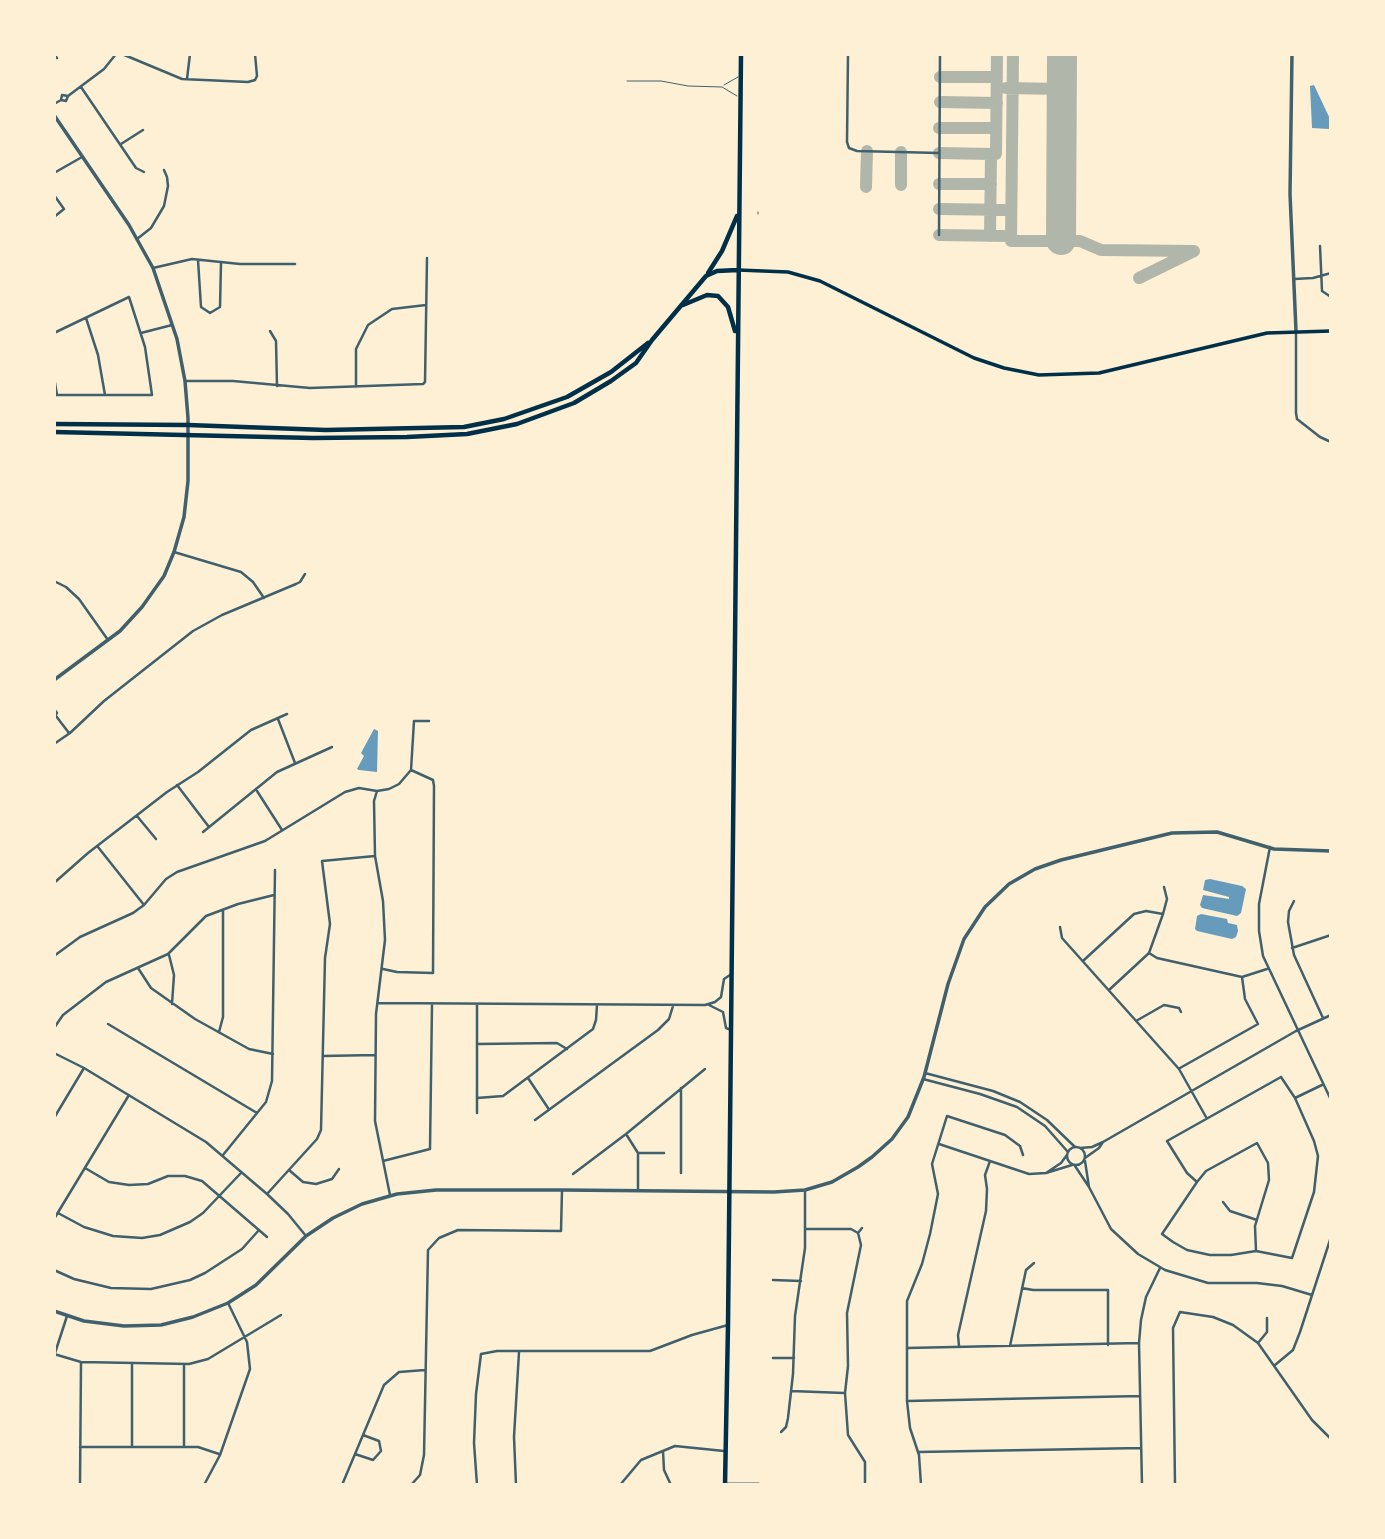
<!DOCTYPE html>
<style>
body{margin:0}
#map{position:relative;width:1385px;height:1539px;overflow:hidden;background:#fdf0d5;font-family:"Archivo Narrow",sans-serif}
canvas{display:block}
.frame{position:absolute;inset:0;border:56px solid #fdf0d5;pointer-events:none}
</style>
<div id="map">
<canvas width="1385" height="1539"></canvas>
<div class="frame"></div>
</div>
<script>
const ctx = document.querySelector('canvas').getContext('2d');
ctx.lineJoin = 'round';
function fill(path, color) {
  ctx.fillStyle = color;
  ctx.fill(path, 'evenodd');
}
function toPath(rows) {
  const path = new Path2D();
  for (const r of rows) {
    if (r.length === 3) {
      path.moveTo(r[0] + r[2], r[1]);
      path.arc(r[0], r[1], r[2], 0, 2 * Math.PI);
      continue;
    }
    path.moveTo(r[0], r[1]);
    for (let i = 2; i < r.length; i += 2) path.lineTo(r[i], r[i + 1]);
  }
  return path;
}
function stroke(path, color, width, dash) {
  ctx.strokeStyle = color;
  ctx.lineWidth = width;
  ctx.lineCap = dash ? 'butt' : 'round';
  ctx.setLineDash(dash || []);
  ctx.stroke(path);
}
fill(toPath([
 [1314,85,1331,121,1329,129,1312,128,1310,86],
 [374,729,378,731,377,772,359,770,357,769,364,756,361,753],
 [1210,879,1242,886,1246,889,1241,913,1237,916,1202,908,1200,905,1203,895,1229,899,1229,897,1203,890,1205,880],
 [1201,914,1227,919,1228,923,1237,925,1238,931,1236,937,1232,939,1197,931,1195,929,1197,916]
]), '#669bbc');
stroke(toPath([
 [1013,54,1011,241,1080,241,1101,250,1194,251,1139,278],
 [940,77,997,77],
 [1006,88,1062,89],
 [940,102,997,103],
 [939,128,996,128],
 [939,153,991,154],
 [939,184,991,184],
 [901,185,901,152],
 [866,187,867,151],
 [939,209,1011,210],
 [939,235,1011,236],
 [990,236,991,154,996,154,997,54]
]), '#b1b6ab', 12);
stroke(toPath([
 [1061,240,1062,54]
]), '#b1b6ab', 30);
stroke(toPath([
 [627,81,661,81,688,86,722,87,737,96],
 [724,85,738,77],
 [758,214,758,212],
 [727,1483,759,1483]
]), '#3f606c', 1);
stroke(toPath([
 [122,54,182,79,248,82,255,80,257,76,255,54],
 [848,54,847,142,849,148,857,151,939,153],
 [54,55,57,58],
 [187,79,190,54],
 [81,87,136,168,144,172],
 [68,96,104,69,116,54],
 [54,104,61,100,66,101,68,96,62,95,61,100],
 [121,144,143,130],
 [54,173,82,157],
 [54,195,64,209,54,217],
 [939,235,940,54],
 [137,239,151,228,164,206,168,186,167,177,164,170],
 [1320,246,1322,291,1331,297],
 [198,260,201,307,210,313,220,307,221,263],
 [153,268,192,259,240,264,295,264],
 [1294,279,1313,278,1331,273],
 [86,318,98,355,105,395],
 [270,331,276,341,277,386],
 [1296,331,1296,413,1297,419,1320,437,1331,442],
 [54,333,129,297,145,347,152,395,54,395],
 [141,333,172,325],
 [54,377,57,395],
 [186,381,233,381,310,388,423,384,425,382,427,258],
 [356,387,356,349,368,325,392,309,426,305],
 [174,552,241,572,253,582,264,598],
 [54,581,66,587,79,599,108,640],
 [54,709,57,713,54,717],
 [56,716,69,733],
 [278,719,295,763],
 [54,744,70,733,104,701,193,631,222,615,296,584,300,582,305,574],
 [411,770,414,721,429,721],
 [177,785,209,827],
 [257,791,282,830],
 [377,791,374,801,375,856,383,901,385,940,376,1014,375,1121,390,1195],
 [137,816,156,839],
 [203,832,277,772,332,747],
 [98,847,144,905],
 [1270,847,1259,904,1259,931,1263,956,1331,1100],
 [54,883,88,853,167,792,198,772,251,730,287,714],
 [1294,901,1289,911,1288,922,1294,955,1323,1018],
 [1060,927,1062,938,1179,1069,1206,1117],
 [1292,948,1331,935],
 [1149,953,1157,958,1242,977,1267,969],
 [169,955,174,975,172,1004],
 [54,956,80,937,133,913,144,905,166,879,177,872,265,841,345,792,359,788,377,791,389,789,399,784,411,770],
 [1084,960,1134,914,1146,911,1163,914],
 [138,968,151,988,195,1019,249,1049,273,1054],
 [383,969,397,972,433,973,434,786,433,780,411,770],
 [1109,990,1149,953,1163,914,1167,899,1164,887],
 [378,1003,705,1005,715,1002,721,997,724,979,730,975],
 [709,1005,723,1012,726,1028,731,1030],
 [1136,1021,1164,1005,1179,1008,1181,1012],
 [108,1024,257,1113],
 [54,1028,63,1015,106,982,168,954,206,916,238,904,274,895],
 [219,1032,223,1017,223,910],
 [477,1044,557,1043,567,1049],
 [54,1053,84,1068,206,1142,267,1194,288,1214,306,1236],
 [323,1056,375,1055],
 [1180,1068,1258,1024,1245,999,1242,977],
 [925,1073,993,1091,1020,1102,1047,1120,1075,1147],
 [1281,1077,1295,1098,1314,1141,1318,1156,1314,1192,1292,1258,1256,1251,1231,1255,1210,1255,1187,1250,1173,1242,1162,1234,1197,1182,1187,1173,1167,1141,1281,1077],
 [528,1078,548,1108],
 [923,1079,980,1094,1017,1107,1045,1126,1068,1152],
 [681,1088,681,1173],
 [477,1098,503,1096,593,1029,596,1020,597,1005],
 [1295,1098,1322,1085],
 [477,1113,477,1005],
 [54,1118,84,1068],
 [535,1120,658,1030,669,1019,673,1006],
 [626,1134,638,1153,638,1190],
 [1103,1142,1296,1031,1331,1015],
 [939,1144,1029,1174,1046,1173],
 [1076,1156,9],
 [1080,1148,1092,1147,1103,1142,1099,1148,1085,1158],
 [638,1153,664,1153],
 [223,1155,266,1102,272,1081,275,870],
 [1067,1155,1061,1163,1046,1173,1072,1165],
 [383,1161,430,1149,432,1005],
 [1075,1166,1089,1187,1085,1161],
 [85,1168,109,1182,129,1185,148,1184,168,1176,185,1176,202,1181,267,1237],
 [289,1170,303,1182,316,1184,332,1179,339,1169],
 [573,1174,626,1134,705,1069],
 [1197,1182,1206,1171,1257,1143,1268,1163,1269,1180,1255,1226,1256,1251],
 [1089,1187,1111,1229,1138,1254,1165,1270,1208,1283,1257,1283,1282,1286,1312,1295],
 [267,1194,317,1139,321,1130,325,958,330,924,322,861,375,856],
 [1223,1202,1230,1211,1257,1220],
 [58,1213,84,1227,113,1236,142,1238,160,1235,190,1222,203,1213,241,1173],
 [54,1219,129,1095],
 [806,1229,851,1229,858,1233,862,1228],
 [858,1233,861,1245,847,1313,848,1366,845,1393,848,1435,865,1462,865,1485],
 [54,1270,74,1279,111,1288,151,1289,190,1280,205,1273,242,1249,259,1230],
 [773,1280,801,1281],
 [1022,1288,1033,1290,1108,1290,1108,1345],
 [1331,1340,1331,1359],
 [1258,1343,1267,1332,1267,1318],
 [959,1346,958,1335,986,1211,987,1189,985,1175,990,1161],
 [1010,1346,1026,1270,1034,1263],
 [907,1348,1139,1343],
 [55,1353,67,1316],
 [54,1354,81,1362,189,1364,208,1359,281,1315],
 [773,1358,794,1358],
 [1275,1365,1293,1350,1300,1332,1331,1237],
 [791,1391,844,1393],
 [907,1401,1140,1396],
 [781,1432,786,1427,788,1418,793,1374,795,1316,805,1248,805,1190],
 [132,1445,132,1364],
 [80,1447,198,1447,219,1454],
 [184,1447,184,1364],
 [663,1451,664,1470,671,1485],
 [918,1452,1141,1448],
 [355,1454,373,1460,381,1451,379,1441,363,1435],
 [80,1485,81,1362],
 [204,1485,220,1455,250,1369,247,1342,228,1303],
 [342,1485,384,1385,399,1372,425,1370],
 [411,1485,420,1475,424,1455,428,1250,439,1238,458,1230,561,1231,562,1190],
 [477,1485,474,1443,476,1394,481,1354,497,1351,650,1351,692,1335,728,1325],
 [516,1485,514,1437,519,1352],
 [620,1485,641,1460,675,1446,724,1451],
 [921,1485,919,1455,910,1428,907,1401,907,1301,922,1264,930,1234,938,1194,932,1164,947,1116,1005,1135,1020,1146,1023,1155],
 [1142,1485,1139,1343,1141,1320,1146,1297,1160,1268],
 [1175,1485,1173,1328,1180,1312,1213,1317,1233,1325,1258,1343,1312,1420,1331,1439]
]), '#3f606c', 2.5);
stroke(toPath([
 [1292,54,1290,194,1296,331],
 [54,115,129,225,153,268,177,339,185,381,188,418,188,481,184,517,174,552,164,576,142,607,120,631,54,680],
 [54,1311,84,1321,124,1326,161,1325,193,1317,228,1303,256,1285,306,1236,333,1218,362,1204,397,1194,436,1190,562,1190,774,1192,805,1190,832,1182,858,1167,872,1157,892,1139,908,1117,924,1077,948,984,964,939,985,907,1009,884,1035,869,1061,860,1172,833,1217,832,1274,849,1331,851]
]), '#3f606c', 3.5);
stroke(toPath([
 [738,270,788,272,820,281,974,358,1004,368,1039,375,1099,373,1267,333,1331,331]
]), '#003049', 3.5);
stroke(toPath([
 [708,273,722,251,737,216],
 [683,305,707,295,718,296,728,307,735,331],
 [54,424,188,425,326,430,464,427,504,419,567,397,611,372,648,343],
 [54,432,313,438,407,437,467,434,517,424,574,403,611,381,636,363,652,340,706,276,717,271,738,270],
 [725,1485,728,1325,741,54]
]), '#003049', 4.5);
</script>
